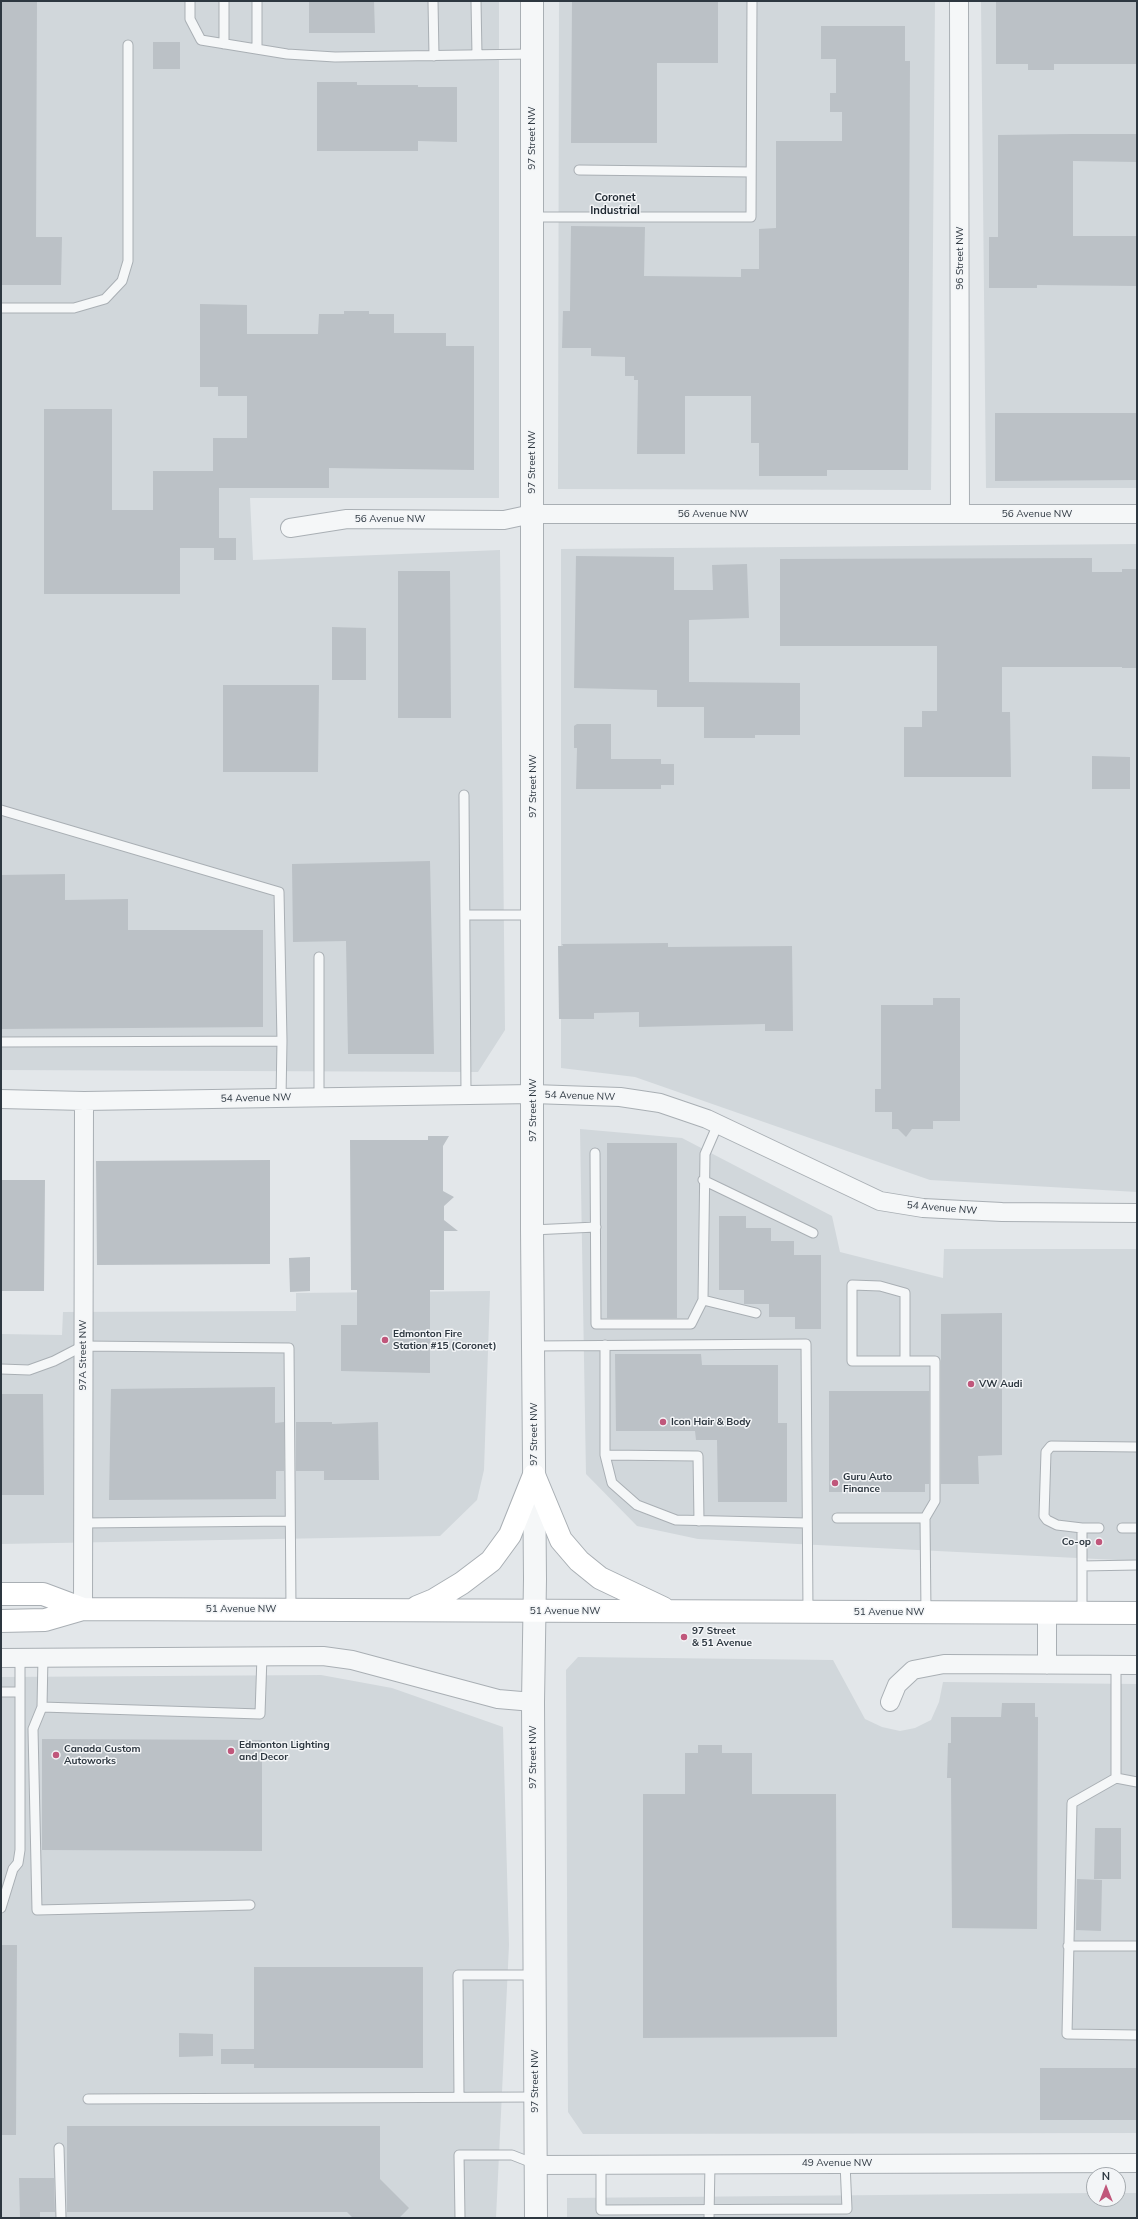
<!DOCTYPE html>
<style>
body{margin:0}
#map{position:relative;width:1138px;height:2219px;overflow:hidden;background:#e3e7ea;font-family:Mulish,sans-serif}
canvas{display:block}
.frame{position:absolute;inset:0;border:2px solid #2d3740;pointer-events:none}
.north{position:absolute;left:1086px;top:2167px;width:40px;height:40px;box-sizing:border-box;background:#f3f5f7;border:1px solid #a4a9ae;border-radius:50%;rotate:0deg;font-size:11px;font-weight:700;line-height:16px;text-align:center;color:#2d3740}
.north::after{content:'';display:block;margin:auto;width:14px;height:18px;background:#c0577b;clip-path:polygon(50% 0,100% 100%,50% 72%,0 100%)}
</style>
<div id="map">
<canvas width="1138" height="2219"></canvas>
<div class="frame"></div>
<div class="north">N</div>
</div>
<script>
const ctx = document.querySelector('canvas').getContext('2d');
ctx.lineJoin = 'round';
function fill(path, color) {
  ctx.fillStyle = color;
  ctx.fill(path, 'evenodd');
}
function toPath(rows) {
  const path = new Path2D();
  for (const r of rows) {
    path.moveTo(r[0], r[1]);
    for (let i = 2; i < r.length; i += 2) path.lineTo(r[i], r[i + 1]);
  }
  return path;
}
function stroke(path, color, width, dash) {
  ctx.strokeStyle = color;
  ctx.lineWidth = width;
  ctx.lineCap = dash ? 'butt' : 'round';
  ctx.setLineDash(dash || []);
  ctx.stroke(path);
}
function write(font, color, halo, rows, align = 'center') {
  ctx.font = font + ' Mulish,sans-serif';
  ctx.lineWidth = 3;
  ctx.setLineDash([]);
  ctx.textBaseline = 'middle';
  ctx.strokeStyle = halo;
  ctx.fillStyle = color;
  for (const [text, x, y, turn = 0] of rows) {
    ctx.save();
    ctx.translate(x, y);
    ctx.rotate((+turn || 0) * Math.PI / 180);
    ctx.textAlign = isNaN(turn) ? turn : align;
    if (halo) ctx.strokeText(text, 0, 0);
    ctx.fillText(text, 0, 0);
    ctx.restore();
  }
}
fill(toPath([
 [1,1,499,1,499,498,250,498,253,560,500,550,505,1030,478,1072,1,1070],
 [559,1,935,1,931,490,558,489],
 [981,1,1137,1,1137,488,986,488],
 [1137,544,1137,1192,930,1180,635,1077,561,1068,561,549],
 [580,1129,682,1138,832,1216,840,1252,943,1278,944,1249,1137,1249,1137,1561,698,1539,637,1526,586,1474],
 [490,1291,484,1470,477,1500,440,1536,1,1544,1,1334,62,1335,63,1312,296,1311,296,1293],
 [578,1657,833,1660,865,1719,882,1727,900,1731,915,1728,931,1720,939,1702,943,1682,1137,1684,1137,2133,583,2134,568,2112,566,1670],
 [321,1675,392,1688,503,1727,509,1945,496,2218,1,2218,1,1677],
 [1094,2193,1094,2199,1118,2199,1118,2193,1137,2193,1137,2218,567,2218,567,2198]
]), '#d1d7db');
fill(toPath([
 [1,1,37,1,36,237,62,237,61,285,1,285],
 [309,1,374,1,375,33,309,33],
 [572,1,718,1,718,63,657,63,657,143,571,143],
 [996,1,1137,1,1137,64,1054,64,1054,70,1028,70,1028,64,996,64],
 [821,26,905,26,905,61,910,61,908,470,827,470,827,476,759,476,759,443,751,443,751,396,685,396,685,454,637,454,638,380,634,380,634,376,625,376,625,357,591,356,591,348,562,348,563,311,570,311,571,226,645,227,644,276,741,277,741,269,759,269,759,229,776,228,776,141,842,141,842,112,830,112,830,93,836,93,836,59,821,59],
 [153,42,180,42,180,69,153,69],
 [317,82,357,82,357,85,418,85,418,87,457,87,457,142,418,141,418,151,317,151],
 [1072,134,1137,134,1137,162,1073,161,1073,236,1137,236,1137,286,1037,285,1037,288,989,288,989,237,998,237,998,135],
 [200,304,247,305,247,334,318,334,319,314,344,314,344,311,369,311,369,314,394,314,394,333,446,333,446,346,474,346,474,470,329,468,329,488,219,488,219,538,236,538,236,560,214,560,214,548,180,548,180,594,44,594,44,409,112,409,112,510,153,510,153,471,213,471,213,438,247,438,247,396,218,396,218,387,200,387],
 [995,413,1137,413,1137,480,995,481],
 [576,556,674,557,674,590,713,590,712,565,747,564,749,618,689,620,689,682,800,683,800,735,755,735,755,738,704,738,704,707,657,707,657,690,574,688],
 [1092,558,1092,572,1122,572,1122,569,1137,569,1137,668,1122,668,1122,667,1002,667,1002,712,1010,712,1011,777,904,777,904,727,922,727,922,711,937,711,937,646,780,646,780,559],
 [398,571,450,571,451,718,398,718],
 [332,627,366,628,366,680,332,680],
 [223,685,319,685,318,772,223,772],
 [577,724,611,724,611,759,661,759,661,764,674,764,674,785,661,785,661,789,576,789,577,748,574,748,574,726],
 [1092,756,1130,757,1130,789,1092,789],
 [430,861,434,1054,348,1054,346,941,293,942,292,864],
 [65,874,65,900,128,899,128,930,263,930,263,1027,1,1029,1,875],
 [668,943,668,947,792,946,793,1031,765,1031,765,1024,639,1027,639,1012,594,1013,594,1019,559,1019,558,946,563,946,562,944],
 [933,998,960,998,960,1121,933,1121,933,1129,912,1129,906,1137,898,1129,892,1129,892,1112,875,1112,875,1089,881,1089,881,1005,933,1005],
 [428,1136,449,1136,443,1146,443,1191,454,1197,444,1206,444,1220,458,1231,444,1231,444,1290,430,1290,430,1373,341,1371,341,1325,357,1325,357,1290,351,1290,350,1140,428,1140],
 [607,1143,677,1143,677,1318,607,1318],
 [270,1160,270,1264,97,1265,96,1161],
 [1,1180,45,1180,44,1291,1,1291],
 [719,1216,746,1216,746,1228,771,1228,771,1241,794,1241,794,1255,821,1255,821,1329,795,1329,795,1317,769,1317,769,1304,744,1304,744,1290,719,1290],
 [310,1257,310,1291,290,1292,289,1258],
 [1002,1313,1002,1455,978,1456,979,1484,941,1484,941,1314],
 [615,1354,701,1354,702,1365,778,1365,778,1423,787,1423,787,1502,718,1502,717,1440,696,1440,695,1431,616,1431],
 [275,1387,275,1423,284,1422,284,1471,276,1471,276,1499,109,1500,111,1389],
 [829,1391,929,1391,929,1484,925,1484,925,1492,829,1492],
 [1,1394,43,1394,44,1495,1,1495],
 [296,1422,332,1422,332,1424,378,1422,379,1480,324,1480,324,1471,296,1471],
 [1002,1703,1035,1703,1035,1717,1038,1717,1037,1929,952,1928,951,1778,947,1778,948,1743,951,1743,951,1717,1001,1717],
 [42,1739,262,1740,262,1851,42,1850],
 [698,1745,722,1745,722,1753,752,1753,752,1794,836,1794,837,2037,643,2038,643,1794,685,1794,685,1753,698,1753],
 [1095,1828,1121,1828,1121,1879,1094,1879],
 [1077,1879,1102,1880,1101,1931,1076,1930],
 [1,1945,17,1945,16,2135,1,2135],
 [254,1967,423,1967,423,2068,254,2068,254,2064,221,2064,221,2049,254,2049],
 [179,2033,213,2034,213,2056,179,2057],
 [1040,2068,1137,2068,1137,2120,1040,2120],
 [67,2126,380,2126,380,2179,409,2208,399,2218,353,2218,347,2212,67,2212],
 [19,2178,54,2178,55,2212,40,2212,40,2218,20,2218]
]), '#bbc1c6');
const service = toPath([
 [190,1,190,19,201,40,287,54,335,57,532,54],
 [224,1,224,44],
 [433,1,434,56],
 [476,1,477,55],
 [257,49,257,1],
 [579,170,751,172],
 [533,217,751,217,752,1],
 [1,308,74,308,105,299,122,281,128,261,128,45],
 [464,795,466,1095],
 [1,810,279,892,282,1041],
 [465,915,532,915],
 [319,957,319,1097],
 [1,1042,282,1041,281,1098],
 [595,1153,596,1324,691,1324,703,1300,705,1154,718,1124],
 [703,1180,813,1233],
 [532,1230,596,1227],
 [703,1300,756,1313],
 [605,1345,605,1455,612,1483,637,1505,676,1520,806,1523],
 [534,1346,806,1344,808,1612],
 [905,1361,905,1293,880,1286,852,1285,852,1361,935,1361,935,1501,925,1518],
 [1,1369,29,1370,54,1361,83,1346,289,1348,291,1609],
 [605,1455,698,1456,699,1521],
 [837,1518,925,1518,926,1612],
 [83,1523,290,1521],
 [1082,1528,1099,1528],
 [1122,1528,1137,1528],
 [1082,1566,1137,1565],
 [1082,1613,1082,1528,1057,1525,1047,1520,1044,1516,1046,1452,1051,1446,1137,1447],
 [43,1657,42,1707,260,1714,262,1656],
 [1116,1665,1116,1778],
 [1,1692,19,1692],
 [42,1707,33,1729,37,1910,250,1905],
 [1137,1782,1116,1778,1072,1803,1067,2034,1137,2035],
 [1,1908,13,1869,18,1863,20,1850,20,1657],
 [1068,1946,1137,1946],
 [459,2097,458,1975,535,1975],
 [88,2099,535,2097],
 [59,2148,61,2218],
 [601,2165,601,2210,847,2209,845,2163],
 [460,2218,459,2155,512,2155,535,2164],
 [709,2218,710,2164]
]);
const minor = toPath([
 [959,1,960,514],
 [290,528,347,519,504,520,532,514,1137,514],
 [1,1099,84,1101,533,1094,620,1097,660,1103,707,1119,880,1201,923,1208,1002,1212,1137,1213],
 [83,1609,84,1101],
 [1047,1613,1047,1665],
 [1,1658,323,1656,352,1660,498,1699,533,1702],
 [890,1702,897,1685,913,1670,944,1664,1136,1665],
 [536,2165,1137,2163]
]);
const tertiary = toPath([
 [532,1,532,1230,535,1579,533,1702,536,2218]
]);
const secondary = toPath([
 [534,1475,561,1540,579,1561,600,1578,663,1608],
 [1,1594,43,1594,83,1609],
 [417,1607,434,1600,462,1583,491,1561,510,1535,534,1475],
 [1,1621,45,1620,83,1609,1137,1613]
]);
stroke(service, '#a9afb4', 11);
stroke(minor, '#a9afb4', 20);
stroke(tertiary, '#a9afb4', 24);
stroke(secondary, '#a9afb4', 24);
stroke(service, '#f5f7f8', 9);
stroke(minor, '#f5f7f8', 18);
stroke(tertiary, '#f5f7f8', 22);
stroke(secondary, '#fff', 22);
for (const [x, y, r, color] of [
 [385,1340,4,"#c0577b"],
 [971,1384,4,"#c0577b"],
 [663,1422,4,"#c0577b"],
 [835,1483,4,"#c0577b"],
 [1099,1542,4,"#c0577b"],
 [684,1637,4,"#c0577b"],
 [231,1751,4,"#c0577b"],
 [56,1755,4,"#c0577b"]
]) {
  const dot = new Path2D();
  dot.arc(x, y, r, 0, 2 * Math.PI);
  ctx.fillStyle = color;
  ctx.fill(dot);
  stroke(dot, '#f3f5f7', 1.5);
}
write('10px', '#2d3740', '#f3f5f7', [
 ["97 Street NW",532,138,-90],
 ["96 Street NW",960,258,-90],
 ["97 Street NW",532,462,-90],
 ["56 Avenue NW",713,514],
 ["56 Avenue NW",1037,514],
 ["56 Avenue NW",390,519],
 ["97 Street NW",533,786,-90],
 ["54 Avenue NW",580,1096,2],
 ["54 Avenue NW",256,1098,-1],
 ["97 Street NW",533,1110,-90],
 ["54 Avenue NW",942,1208,5],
 ["97A Street NW",83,1355,-90],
 ["97 Street NW",534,1434,-90],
 ["51 Avenue NW",241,1609],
 ["51 Avenue NW",565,1611],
 ["51 Avenue NW",889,1612],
 ["97 Street NW",533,1757,-90],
 ["97 Street NW",535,2081,-90],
 ["49 Avenue NW",837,2163]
]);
write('bold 10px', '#2d3740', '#f3f5f7', [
 ["Edmonton Fire",393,1334],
 ["Station #15 (Coronet)",393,1346],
 ["VW Audi",979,1384],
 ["Icon Hair & Body",671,1422],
 ["Guru Auto",843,1477],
 ["Finance",843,1489],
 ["Co-op",1091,1542,"right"],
 ["97 Street",692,1631],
 ["& 51 Avenue",692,1643],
 ["Edmonton Lighting",239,1745],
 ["and Decor",239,1757],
 ["Canada Custom",64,1749],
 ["Autoworks",64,1761]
], 'left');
write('bold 11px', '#1f2831', '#f3f5f7', [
 ["Coronet",615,198],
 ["Industrial",615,211]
]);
</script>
